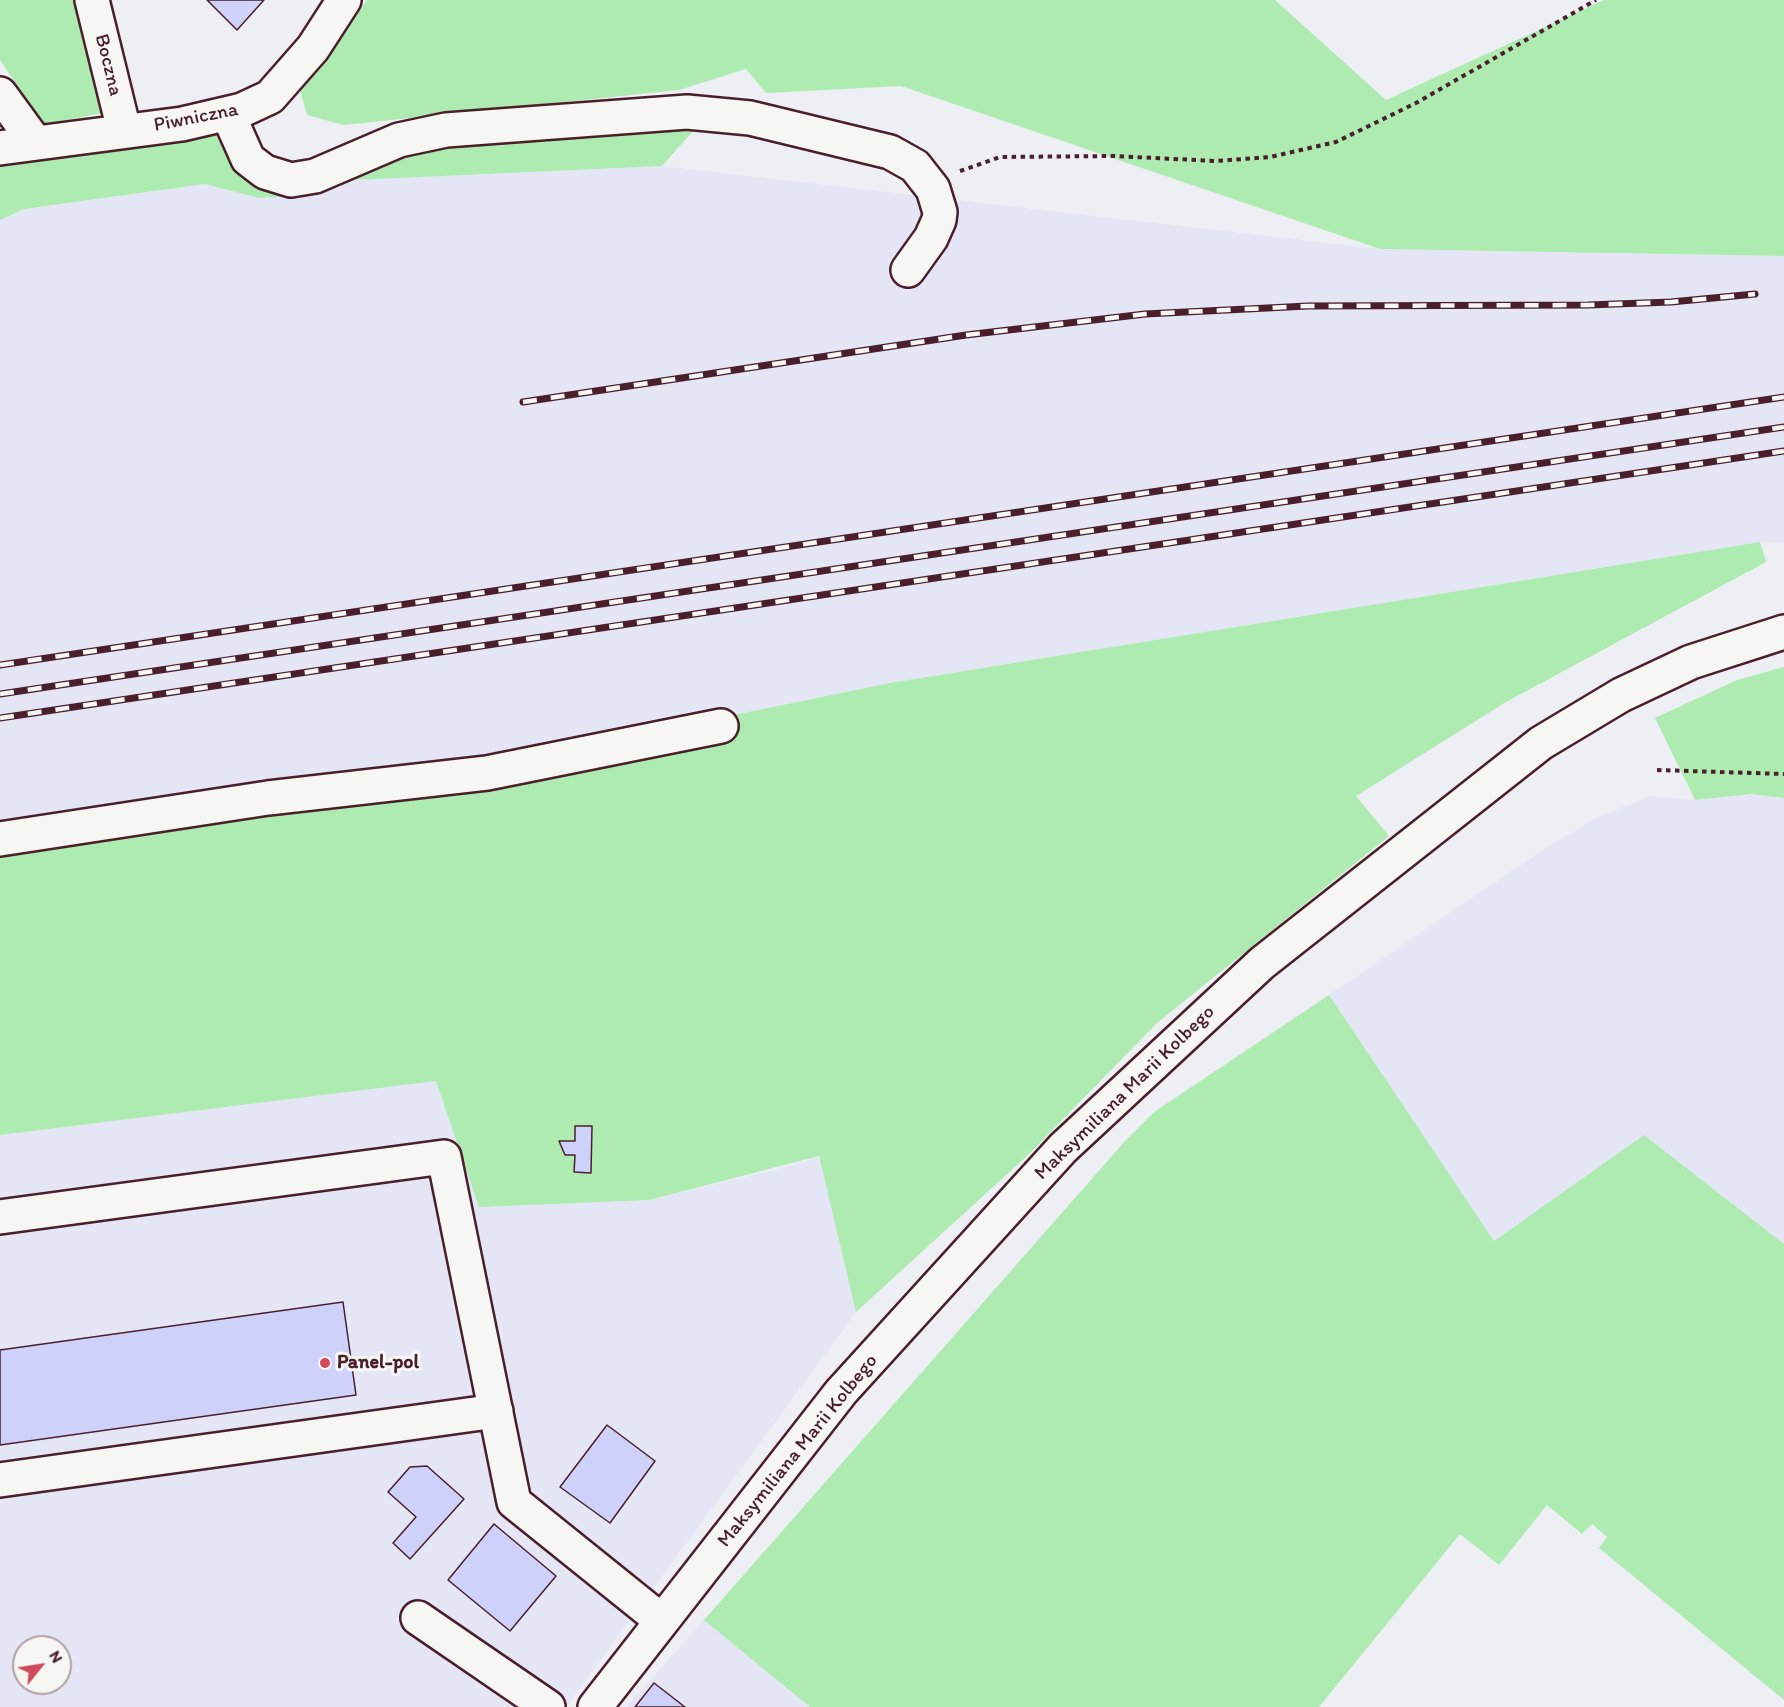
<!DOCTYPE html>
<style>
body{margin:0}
#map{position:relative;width:1784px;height:1707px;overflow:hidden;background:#eeeff4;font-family:Itim,sans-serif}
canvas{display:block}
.north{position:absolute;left:12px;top:1635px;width:60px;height:60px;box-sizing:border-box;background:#f6f6f2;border:2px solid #b1a0a2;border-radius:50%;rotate:60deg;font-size:16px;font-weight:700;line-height:24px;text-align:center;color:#4a1f2b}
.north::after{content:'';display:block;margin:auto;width:21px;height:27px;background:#d1495b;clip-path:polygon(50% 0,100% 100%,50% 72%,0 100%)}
</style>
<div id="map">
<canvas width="1784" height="1707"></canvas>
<div class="north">N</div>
</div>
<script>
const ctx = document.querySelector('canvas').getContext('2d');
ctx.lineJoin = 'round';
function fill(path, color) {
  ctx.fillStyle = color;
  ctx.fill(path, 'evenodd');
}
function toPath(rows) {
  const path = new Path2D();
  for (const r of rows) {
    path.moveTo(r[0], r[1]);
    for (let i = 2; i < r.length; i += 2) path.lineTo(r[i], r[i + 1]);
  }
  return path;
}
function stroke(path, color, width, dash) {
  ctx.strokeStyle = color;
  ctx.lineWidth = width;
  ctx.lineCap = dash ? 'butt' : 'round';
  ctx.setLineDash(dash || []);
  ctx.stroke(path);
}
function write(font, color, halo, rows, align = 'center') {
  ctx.font = font + ' Itim,sans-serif';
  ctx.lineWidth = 6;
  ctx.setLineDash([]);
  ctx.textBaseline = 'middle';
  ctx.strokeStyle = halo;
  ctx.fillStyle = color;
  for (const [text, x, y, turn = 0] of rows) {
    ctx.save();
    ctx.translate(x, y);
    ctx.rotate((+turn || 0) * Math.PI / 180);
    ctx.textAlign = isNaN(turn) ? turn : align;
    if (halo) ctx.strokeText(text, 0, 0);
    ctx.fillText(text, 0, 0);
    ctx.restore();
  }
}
fill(toPath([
 [662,166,1380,249,1784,256,1784,543,1760,542,890,683,441,775,0,854,0,220,24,209,205,184,260,198,317,195,355,180],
 [1750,794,1784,798,1784,1244,1644,1135,1494,1241,1329,995,1544,849,1598,817,1651,796,1695,800],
 [436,1081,649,1200,794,1165,819,1156,856,1312,566,1707,0,1707,0,1135],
 [24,1647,60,1647,60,1683,24,1683],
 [704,1620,767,1669,810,1707,626,1707]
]), '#e4e6f6');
fill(toPath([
 [0,0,75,0,102,113,44,125,0,60],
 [367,0,1275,0,1386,100,1604,0,1784,0,1784,256,1380,249,901,86,766,93,746,69,679,90,343,125,307,115,300,90],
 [657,121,694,130,662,166,355,180,317,195,259,198,205,184,24,209,0,220,0,165,200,131,219,136,246,174,398,151],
 [1760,542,1766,562,1506,702,1356,796,1389,836,1157,1023,1027,1156,856,1312,819,1156,649,1200,479,1207,436,1081,0,1135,0,854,441,775,890,683],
 [1784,667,1784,798,1750,794,1695,800,1655,718,1737,680],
 [1329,995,1494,1241,1644,1135,1784,1244,1784,1700,1599,1548,1607,1537,1592,1524,1582,1534,1547,1505,1499,1565,1460,1534,1319,1707,810,1707,704,1620,1126,1140,1154,1112]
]), '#adebb1');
const building = toPath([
 [207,0,264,0,237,30,207,0],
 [575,1126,592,1126,591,1173,574,1172,575,1155,565,1155,559,1141,575,1141,575,1126],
 [343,1302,356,1395,0,1445,0,1350,343,1302],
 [607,1425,655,1461,610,1523,560,1487,607,1425],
 [427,1466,464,1499,410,1559,393,1543,416,1517,388,1492,410,1467,427,1466],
 [494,1524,556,1576,510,1631,448,1580,494,1524],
 [654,1683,685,1707,635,1707,654,1683]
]);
fill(building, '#ced2fb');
stroke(building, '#4a1f2b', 1.5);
const minor = toPath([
 [92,0,124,130],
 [0,94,35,142],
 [228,114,248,159,265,172,291,180,315,176,399,140,446,130,687,112,750,118,890,152,915,166,933,189,940,212,939,220,931,238,908,270],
 [0,148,182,124,242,110,270,97,313,48,344,0],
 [0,839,268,798,487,773,721,726],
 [0,1217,444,1157,514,1502,662,1621],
 [0,1480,496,1411],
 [418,1618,548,1707],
 [595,1707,841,1392,1063,1148,1262,963,1541,743,1621,695,1691,662,1784,632]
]);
stroke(minor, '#4a1f2b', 38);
stroke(toPath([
 [960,171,1000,157,1114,156,1216,161,1270,157,1336,142,1416,103,1596,0],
 [1657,770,1784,774]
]), '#4a1f2b', 4, [4.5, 4.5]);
stroke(minor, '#f6f6f2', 33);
const rail = toPath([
 [523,402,966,335,1145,314,1308,306,1588,305,1671,302,1755,294],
 [0,665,1784,397],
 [0,694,1784,427],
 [0,718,1784,451]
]);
stroke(rail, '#4a1f2b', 7);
stroke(rail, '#f6f6f2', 4.5, [14]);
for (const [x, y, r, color] of [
 [325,1363,6,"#d1495b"]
]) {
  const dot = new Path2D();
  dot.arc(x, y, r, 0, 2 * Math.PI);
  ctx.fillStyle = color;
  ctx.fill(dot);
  stroke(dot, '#f6f6f2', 2);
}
write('20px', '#4a1f2b', '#f6f6f2', [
 ["Boczna",108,65,76],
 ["Piwniczna",196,118,-11],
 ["Maksymiliana Marii Kolbego",1125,1093,-44],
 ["Maksymiliana Marii Kolbego",798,1451,-51]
]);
write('bold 20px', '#4a1f2b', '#f6f6f2', [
 ["Panel-pol",337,1363]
], 'left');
</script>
